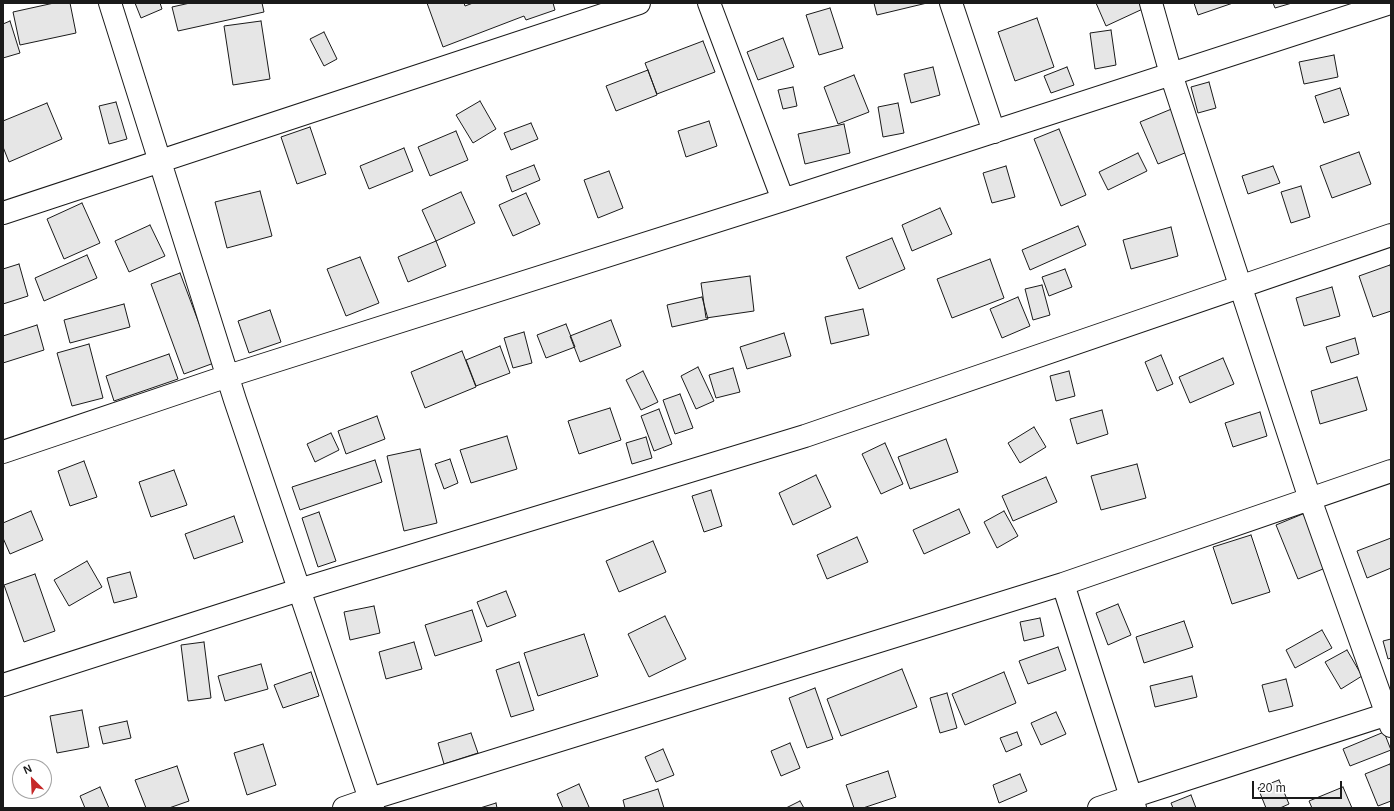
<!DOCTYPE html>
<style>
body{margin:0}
#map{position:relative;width:1394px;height:811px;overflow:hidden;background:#fff;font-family:Arial,sans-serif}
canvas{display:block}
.frame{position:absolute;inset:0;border:4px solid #1a1a1a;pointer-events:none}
.north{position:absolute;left:12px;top:759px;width:40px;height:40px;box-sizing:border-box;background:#fff;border:1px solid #a3a3a3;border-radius:50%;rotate:336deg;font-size:11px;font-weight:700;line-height:16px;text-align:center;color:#1a1a1a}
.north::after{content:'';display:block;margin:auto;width:14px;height:18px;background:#c62828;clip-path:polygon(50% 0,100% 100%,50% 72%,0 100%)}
.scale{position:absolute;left:1252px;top:781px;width:90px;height:18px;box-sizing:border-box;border:2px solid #1a1a1a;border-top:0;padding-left:5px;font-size:12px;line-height:14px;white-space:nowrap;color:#1a1a1a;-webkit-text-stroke:3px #fff;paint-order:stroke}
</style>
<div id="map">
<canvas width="1394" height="811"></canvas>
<div class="frame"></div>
<div class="north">N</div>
<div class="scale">20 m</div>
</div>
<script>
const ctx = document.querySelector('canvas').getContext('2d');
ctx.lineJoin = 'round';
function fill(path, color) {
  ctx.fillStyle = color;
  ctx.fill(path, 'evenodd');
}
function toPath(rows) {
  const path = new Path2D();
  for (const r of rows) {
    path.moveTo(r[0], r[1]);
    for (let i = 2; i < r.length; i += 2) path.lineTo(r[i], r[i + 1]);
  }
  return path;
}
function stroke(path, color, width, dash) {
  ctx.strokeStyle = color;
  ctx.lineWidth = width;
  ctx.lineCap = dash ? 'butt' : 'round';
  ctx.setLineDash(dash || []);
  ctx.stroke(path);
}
const building = toPath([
 [54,3,70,3,76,33,20,45,13,12,54,3],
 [135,3,160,3,162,9,141,18,135,3],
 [190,3,262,3,264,12,178,31,172,7,190,3],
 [427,3,464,3,465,6,473,3,553,3,555,10,526,20,524,16,443,47,427,3],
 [874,3,927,3,877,15,874,3],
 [1096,3,1145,3,1147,7,1106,26,1096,3],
 [1194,3,1233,3,1198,15,1194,3],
 [1273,3,1292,3,1275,8,1273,3],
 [830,8,843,48,819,55,806,15,830,8],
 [1037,18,1054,67,1015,81,998,32,1037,18],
 [10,21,20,53,3,58,3,24,10,21],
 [261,21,270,79,233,85,224,26,261,21],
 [1111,30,1116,65,1095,69,1090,33,1111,30],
 [324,32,337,59,324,66,310,39,324,32],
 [783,38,794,67,758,80,747,52,783,38],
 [703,41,715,72,657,94,645,63,703,41],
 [1334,55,1338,77,1304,84,1299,62,1334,55],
 [933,67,940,95,911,103,904,74,933,67],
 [1067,67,1074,85,1051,93,1044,76,1067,67],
 [648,70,657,95,616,111,606,86,648,70],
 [854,75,869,112,838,124,824,87,854,75],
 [1209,82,1216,108,1198,113,1191,87,1209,82],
 [793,87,797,106,783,109,778,90,793,87],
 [1340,88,1349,115,1324,123,1315,96,1340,88],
 [480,101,496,129,473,143,456,115,480,101],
 [116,102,127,139,109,144,99,106,116,102],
 [47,103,62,139,9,162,3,147,3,121,47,103],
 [898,103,904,133,883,137,878,107,898,103],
 [1174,108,1192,150,1158,164,1140,122,1174,108],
 [709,121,717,146,686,157,678,131,709,121],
 [531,123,538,139,511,150,504,133,531,123],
 [844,124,850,153,805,164,798,134,844,124],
 [310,127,326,174,297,184,281,137,310,127],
 [1059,129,1086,195,1061,206,1034,139,1059,129],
 [456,131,468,160,430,176,418,147,456,131],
 [404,148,413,171,369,189,360,166,404,148],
 [1359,152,1371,184,1332,198,1320,166,1359,152],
 [1138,153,1147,171,1108,190,1099,172,1138,153],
 [534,165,540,180,512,192,506,176,534,165],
 [1006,166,1015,197,992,203,983,173,1006,166],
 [1273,166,1280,183,1248,194,1242,176,1273,166],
 [609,171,623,208,598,218,584,180,609,171],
 [1301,186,1310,217,1291,223,1281,192,1301,186],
 [260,191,272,236,227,248,215,202,260,191],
 [461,192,475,223,436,241,422,210,461,192],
 [526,193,540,224,513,236,499,205,526,193],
 [82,203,100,243,64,259,47,219,82,203],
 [940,208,952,234,912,251,902,225,940,208],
 [150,225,165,256,129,272,115,241,150,225],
 [1078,226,1086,245,1030,270,1022,250,1078,226],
 [1171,227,1178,256,1131,269,1123,240,1171,227],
 [892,238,905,269,859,289,846,257,892,238],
 [436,241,446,266,408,282,398,257,436,241],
 [87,255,97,278,44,301,35,278,87,255],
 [360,257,379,303,346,316,327,269,360,257],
 [990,259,1004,298,952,318,937,279,990,259],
 [19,264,28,296,3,304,3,269,19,264],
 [1390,265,1391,269,1391,311,1373,317,1359,276,1390,265],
 [1065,269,1072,287,1049,296,1042,277,1065,269],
 [180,273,214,363,184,374,151,284,180,273],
 [750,276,754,311,706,318,701,283,750,276],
 [1042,285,1050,315,1033,320,1025,289,1042,285],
 [1332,287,1340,316,1304,326,1296,298,1332,287],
 [702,297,708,319,672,327,667,305,702,297],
 [1018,297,1030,326,1002,338,990,309,1018,297],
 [124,304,130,327,70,343,64,320,124,304],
 [863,309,869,335,831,344,825,317,863,309],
 [270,310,281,342,249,353,238,321,270,310],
 [611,320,621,346,580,362,570,336,611,320],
 [566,324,575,347,546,358,537,335,566,324],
 [37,325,44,350,3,363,3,336,37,325],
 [524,332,532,363,513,368,504,338,524,332],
 [784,333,791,356,747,369,740,347,784,333],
 [1355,338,1359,354,1331,363,1326,347,1355,338],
 [89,344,103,398,72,406,57,353,89,344],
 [500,346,510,373,476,386,466,360,500,346],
 [462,351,476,387,425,408,411,372,462,351],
 [169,354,178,379,114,401,106,376,169,354],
 [1161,355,1173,384,1157,391,1145,362,1161,355],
 [1223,358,1234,384,1190,403,1179,377,1223,358],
 [698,367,714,401,696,409,681,376,698,367],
 [733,368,740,392,716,398,709,375,733,368],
 [643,371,658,402,641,410,626,380,643,371],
 [1069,371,1075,396,1056,401,1050,376,1069,371],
 [1357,377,1367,410,1320,424,1311,391,1357,377],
 [680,394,693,428,675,434,663,400,680,394],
 [610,408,621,440,579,454,568,421,610,408],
 [659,409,672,444,654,451,641,416,659,409],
 [1102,410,1108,434,1077,444,1070,419,1102,410],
 [1260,412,1267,436,1233,447,1225,423,1260,412],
 [377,416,385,439,346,454,338,431,377,416],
 [1034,427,1046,447,1020,463,1008,443,1034,427],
 [331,433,339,450,315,462,307,444,331,433],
 [507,436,517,469,471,483,460,450,507,436],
 [646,437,652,458,632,464,626,443,646,437],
 [946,439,958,472,910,489,898,457,946,439],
 [885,443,903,484,881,494,862,454,885,443],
 [420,449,437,523,404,531,387,456,420,449],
 [450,459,458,483,444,489,435,464,450,459],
 [375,460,382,482,300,510,292,487,375,460],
 [84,461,97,497,70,506,58,471,84,461],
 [1137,464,1146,498,1101,510,1091,476,1137,464],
 [174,470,187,505,151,517,139,482,174,470],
 [816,475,831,507,793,525,779,493,816,475],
 [1046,477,1057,502,1013,521,1002,496,1046,477],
 [711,490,722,526,704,532,692,496,711,490],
 [959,509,970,533,924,554,913,530,959,509],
 [31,511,43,540,10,554,3,538,3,523,31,511],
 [1004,511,1018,536,997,548,984,522,1004,511],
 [319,512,336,561,318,567,302,518,319,512],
 [1305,513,1328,567,1298,579,1276,525,1305,513],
 [234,516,243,542,194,559,185,534,234,516],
 [1251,535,1270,592,1232,604,1213,547,1251,535],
 [857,537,868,562,827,579,817,555,857,537],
 [1391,538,1391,568,1367,578,1357,551,1391,538],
 [653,541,666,572,619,592,606,561,653,541],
 [87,561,102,587,69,606,54,580,87,561],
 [130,572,137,597,114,603,107,578,130,572],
 [35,574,55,631,24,642,4,585,35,574],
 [506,591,516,616,487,627,477,602,506,591],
 [1118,604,1131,635,1108,645,1096,613,1118,604],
 [374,606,380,633,350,640,344,612,374,606],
 [472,610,482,641,435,656,425,625,472,610],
 [665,616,686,659,649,677,628,634,665,616],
 [1040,618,1044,636,1024,641,1020,622,1040,618],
 [1184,621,1193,647,1144,663,1136,637,1184,621],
 [1322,630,1332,648,1295,668,1286,650,1322,630],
 [584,634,598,676,538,696,524,653,584,634],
 [1391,639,1391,658,1388,659,1383,641,1391,639],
 [204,642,211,698,188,701,181,645,204,642],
 [414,642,422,669,386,679,379,652,414,642],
 [1058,647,1066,670,1028,684,1019,661,1058,647],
 [1347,650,1362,676,1341,689,1325,662,1347,650],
 [519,662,534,710,511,717,496,670,519,662],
 [261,664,268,689,225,701,218,676,261,664],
 [902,669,917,707,841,736,827,699,902,669],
 [311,672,319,696,283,708,274,685,311,672],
 [1004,672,1016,703,965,725,952,694,1004,672],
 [1192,676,1197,697,1155,707,1150,686,1192,676],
 [1286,679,1293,706,1269,712,1262,685,1286,679],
 [815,688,833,739,807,748,789,698,815,688],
 [947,693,957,728,940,733,930,698,947,693],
 [82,710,89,747,57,753,50,716,82,710],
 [1056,712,1066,734,1041,745,1031,723,1056,712],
 [127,721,131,738,103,744,99,727,127,721],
 [1017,732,1022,745,1006,752,1000,738,1017,732],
 [1384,732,1391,750,1350,766,1343,749,1384,732],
 [471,733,478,753,444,764,438,743,471,733],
 [790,743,800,768,781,776,771,751,790,743],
 [263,744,276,785,247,795,234,753,263,744],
 [663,749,674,775,656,782,645,757,663,749],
 [1390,764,1391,768,1391,801,1378,806,1365,774,1390,764],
 [177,766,189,801,169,808,146,808,135,780,177,766],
 [888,771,896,797,863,808,854,808,846,785,888,771],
 [1020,774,1027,791,999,803,993,785,1020,774],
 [1279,780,1289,804,1280,808,1266,808,1258,788,1279,780],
 [579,784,589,807,586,808,563,808,557,794,579,784],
 [100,787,109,808,85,808,80,796,100,787],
 [1343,787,1352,808,1312,808,1309,801,1343,787],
 [658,789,664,808,625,808,623,800,658,789],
 [1191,795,1196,808,1173,808,1171,803,1191,795],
 [800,801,804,808,786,808,800,801],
 [496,803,497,808,480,808,496,803]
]);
fill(building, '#e6e6e6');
stroke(building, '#1a1a1a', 1);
const minor = toPath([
 [110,3,235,400,373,808],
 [951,3,994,132],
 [1151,3,1171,74,1310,499,1391,726],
 [783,200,1390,3],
 [3,213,639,3],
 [3,452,228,376,783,200,709,3],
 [1063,584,1131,797,1099,808],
 [3,685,299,590,805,436,1391,235],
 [344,808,370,799,1063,584,1391,471],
 [1135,808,1131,797,1391,713]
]);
stroke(minor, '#1a1a1a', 24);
stroke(minor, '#fff', 22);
</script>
